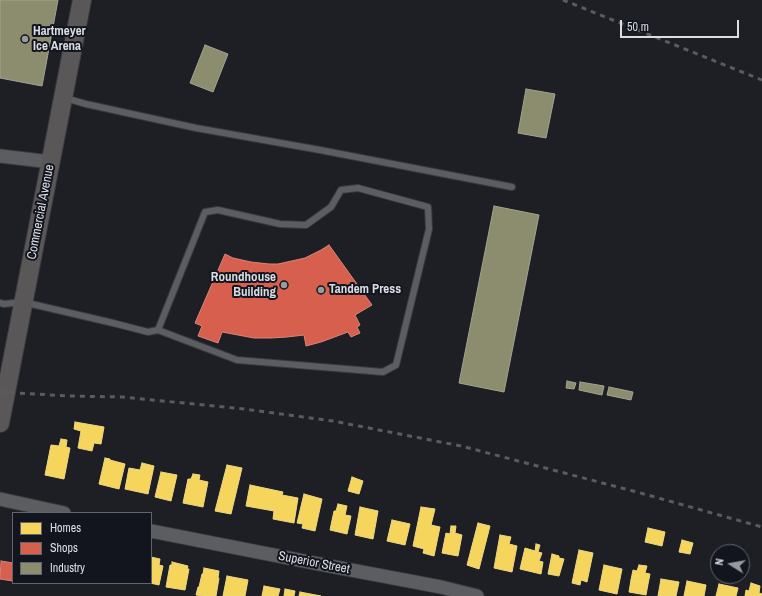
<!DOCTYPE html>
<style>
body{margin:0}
#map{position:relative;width:762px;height:596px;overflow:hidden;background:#1e1f24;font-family:"Archivo Narrow",sans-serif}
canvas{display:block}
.legend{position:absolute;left:12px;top:512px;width:140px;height:72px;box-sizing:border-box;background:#12151e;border:1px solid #62656d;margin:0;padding:5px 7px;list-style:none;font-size:12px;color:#dadde3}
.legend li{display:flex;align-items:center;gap:8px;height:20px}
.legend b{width:20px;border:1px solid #62656d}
.north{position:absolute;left:710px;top:544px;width:40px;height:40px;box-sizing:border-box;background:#12151e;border:1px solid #62656d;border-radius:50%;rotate:281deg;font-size:11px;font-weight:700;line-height:16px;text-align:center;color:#dadde3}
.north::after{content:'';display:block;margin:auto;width:14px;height:18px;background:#989aa0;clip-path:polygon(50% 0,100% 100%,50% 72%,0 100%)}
.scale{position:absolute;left:620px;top:20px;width:119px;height:18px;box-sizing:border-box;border:2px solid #dadde3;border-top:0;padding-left:5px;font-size:12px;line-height:14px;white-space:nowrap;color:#dadde3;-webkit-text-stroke:3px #12151e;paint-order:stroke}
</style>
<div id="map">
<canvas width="762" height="596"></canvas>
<ul class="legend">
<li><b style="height:11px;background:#f6d55c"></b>Homes</li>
<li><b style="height:11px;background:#d6604d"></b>Shops</li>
<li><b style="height:11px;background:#8c8c6e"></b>Industry</li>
</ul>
<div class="north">N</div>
<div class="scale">50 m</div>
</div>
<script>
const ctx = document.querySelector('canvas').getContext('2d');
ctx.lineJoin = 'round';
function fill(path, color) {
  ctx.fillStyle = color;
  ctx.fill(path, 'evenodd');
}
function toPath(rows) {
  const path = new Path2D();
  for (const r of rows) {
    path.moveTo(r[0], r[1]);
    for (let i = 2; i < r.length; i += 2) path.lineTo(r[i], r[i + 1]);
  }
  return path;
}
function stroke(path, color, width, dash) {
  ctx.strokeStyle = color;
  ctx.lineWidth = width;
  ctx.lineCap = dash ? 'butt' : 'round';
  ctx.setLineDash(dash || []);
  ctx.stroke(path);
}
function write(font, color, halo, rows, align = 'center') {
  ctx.font = font + ' "Archivo Narrow",sans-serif';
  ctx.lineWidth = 4;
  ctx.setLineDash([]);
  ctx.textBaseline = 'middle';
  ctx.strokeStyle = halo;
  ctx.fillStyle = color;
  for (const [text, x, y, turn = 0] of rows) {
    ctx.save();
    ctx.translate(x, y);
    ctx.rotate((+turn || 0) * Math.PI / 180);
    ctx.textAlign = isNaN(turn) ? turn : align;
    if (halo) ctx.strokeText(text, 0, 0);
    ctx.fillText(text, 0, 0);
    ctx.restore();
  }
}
const homes = toPath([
 [75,422,104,427,101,444,94,443,92,451,78,448,81,431,74,429,75,422],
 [61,439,67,440,66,447,70,448,64,479,45,475,51,445,59,446,61,439],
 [105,458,110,459,110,460,125,464,119,489,99,484,105,458],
 [142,463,154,466,148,494,125,489,129,468,140,470,142,463],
 [227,465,242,468,231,514,215,511,227,465],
 [161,472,177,475,171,501,155,497,161,472],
 [193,474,200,475,199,480,208,482,203,507,183,503,188,479,191,479,193,474],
 [352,477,363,481,359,494,348,491,352,477],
 [250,485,283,492,282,495,298,498,294,523,273,519,274,511,246,506,250,485],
 [304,494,322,499,315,531,302,528,303,524,297,523,304,494],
 [338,504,347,506,345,515,351,516,347,534,330,530,334,511,336,511,338,504],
 [360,507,378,511,373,539,355,535,360,507],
 [421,507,435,509,431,525,440,527,434,556,423,553,424,549,413,546,421,507],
 [392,520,410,524,405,545,387,541,392,520],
 [478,523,490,526,479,569,467,565,478,523],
 [451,526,456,526,455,533,462,535,458,556,442,553,446,533,450,534,451,526],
 [648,528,665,532,662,546,645,542,648,528],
 [500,535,511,537,509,544,517,546,512,572,494,568,500,535],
 [682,540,693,543,690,554,679,552,682,540],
 [536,544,540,545,538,552,542,553,539,561,543,562,541,574,520,569,525,548,535,551,536,544],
 [579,550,593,553,587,582,581,580,580,585,572,583,579,550],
 [552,554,559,556,559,558,564,559,559,576,548,574,552,554],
 [151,557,160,559,159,565,163,566,159,585,150,583,151,583,151,557],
 [172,562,188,566,187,569,189,569,185,590,166,587,170,565,172,565,172,562],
 [604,565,622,569,617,594,599,590,604,565],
 [639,565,647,566,645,573,650,574,648,584,631,580,633,570,637,571,639,565],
 [204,568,219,571,218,578,219,578,216,596,202,596,196,595,198,587,199,587,202,574,203,574,204,568],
 [227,576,248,580,245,596,223,596,227,576],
 [661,579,679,582,676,596,658,596,661,579],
 [631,580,648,584,646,595,629,592,631,580],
 [687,581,706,585,704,596,684,596,687,581],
 [751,583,760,586,759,593,762,594,762,596,745,596,746,590,749,591,751,583],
 [719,584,738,588,736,596,716,596,719,584],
 [264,586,280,589,278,596,262,596,264,586],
 [285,589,295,591,294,596,284,596,285,589],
 [300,592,321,596,299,596,300,592]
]);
fill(homes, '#f6d55c');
stroke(homes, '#eed784', 1);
const shops = toPath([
 [329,245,372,305,355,315,360,325,357,327,360,333,351,337,348,332,321,342,306,346,304,335,287,337,271,338,254,338,222,332,218,343,198,336,202,326,195,323,225,254,233,258,251,262,269,264,278,264,305,258,321,250,329,245],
 [1,561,13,563,13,581,0,579,1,561]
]);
fill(shops, '#d6604d');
stroke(shops, '#d7867a', 1);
const industry = toPath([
 [0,0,58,0,42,86,0,78,0,0],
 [205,45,228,54,213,92,190,83,205,45],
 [526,89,555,94,546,138,518,133,526,89],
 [494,206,539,215,504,392,459,383,494,206],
 [567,381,576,383,574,389,566,388,567,381],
 [580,382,604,386,602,395,579,390,580,382],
 [609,387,633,392,631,400,607,395,609,387]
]);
fill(industry, '#8c8c6e');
stroke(industry, '#a3a491', 1);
const lane = toPath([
 [65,98,86,104,196,128,320,150,512,187],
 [0,303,4,304,23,302,113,323,148,332,158,330,205,212,218,210,280,224,306,225,331,207,341,190,358,188,428,207,429,229,396,365,383,372,237,360,158,330]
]);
const street = toPath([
 [0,156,51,162],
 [0,499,64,513],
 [151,531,314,563,441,587,477,596]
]);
const secondary = toPath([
 [0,423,82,0]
]);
stroke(lane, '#3a3b40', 8);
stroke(street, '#3a3b40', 15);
stroke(secondary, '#3a3b40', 20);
stroke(lane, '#5b5d61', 6);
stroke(street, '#5b5d61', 13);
stroke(secondary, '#595757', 18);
stroke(toPath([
 [563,0,762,80],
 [0,392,69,396,123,397,244,409,333,421,461,446,637,492,762,527]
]), '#5a5b60', 3, [5, 5]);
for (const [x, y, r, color] of [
 [25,39,4,"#989aa0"],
 [284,285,4,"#989aa0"],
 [321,290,4,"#989aa0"]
]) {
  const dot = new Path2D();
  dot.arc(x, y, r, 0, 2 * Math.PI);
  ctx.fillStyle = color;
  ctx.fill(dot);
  stroke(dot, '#12151e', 1.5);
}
write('bold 13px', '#dadde3', '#12151e', [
 ["Hartmeyer",33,32],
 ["Ice Arena",33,47],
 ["Roundhouse",276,278,"right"],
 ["Building",276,293,"right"],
 ["Tandem Press",329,290]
], 'left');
write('13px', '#dadde3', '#12151e', [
 ["Commercial Avenue",41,212,-79],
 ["Superior Street",314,563,11]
]);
</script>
